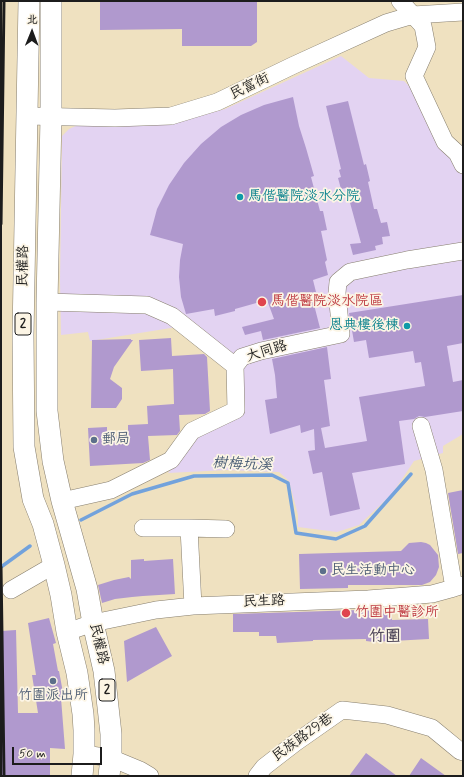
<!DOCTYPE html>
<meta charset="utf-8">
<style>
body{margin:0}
#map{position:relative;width:464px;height:777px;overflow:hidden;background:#efe1c0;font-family:Mynerve,"LXGW WenKai TC",sans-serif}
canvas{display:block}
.frame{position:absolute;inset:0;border:2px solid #1c1c1c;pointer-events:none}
.north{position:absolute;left:12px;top:12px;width:40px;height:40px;-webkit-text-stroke:3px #fcf5e5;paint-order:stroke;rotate:1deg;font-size:11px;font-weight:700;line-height:16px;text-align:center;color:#1c1c1c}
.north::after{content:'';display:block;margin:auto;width:14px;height:18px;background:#1c1c1c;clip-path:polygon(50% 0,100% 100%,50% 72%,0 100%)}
.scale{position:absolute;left:12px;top:747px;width:90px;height:18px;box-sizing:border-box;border:2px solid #1c1c1c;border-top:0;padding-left:5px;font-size:12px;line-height:14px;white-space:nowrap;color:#1c1c1c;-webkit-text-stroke:3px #fcf5e5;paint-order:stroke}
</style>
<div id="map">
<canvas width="464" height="777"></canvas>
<div class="frame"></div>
<div class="north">北</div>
<div class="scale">50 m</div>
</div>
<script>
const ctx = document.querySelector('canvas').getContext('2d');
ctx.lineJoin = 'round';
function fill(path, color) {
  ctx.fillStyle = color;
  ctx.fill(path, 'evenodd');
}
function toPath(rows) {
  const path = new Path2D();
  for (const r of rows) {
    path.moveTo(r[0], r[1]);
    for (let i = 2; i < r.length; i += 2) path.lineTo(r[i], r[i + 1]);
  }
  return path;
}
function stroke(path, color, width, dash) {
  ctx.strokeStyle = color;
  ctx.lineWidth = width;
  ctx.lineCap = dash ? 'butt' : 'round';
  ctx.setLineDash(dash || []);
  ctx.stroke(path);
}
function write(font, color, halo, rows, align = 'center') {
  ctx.font = font + ' Mynerve,"LXGW WenKai TC",sans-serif';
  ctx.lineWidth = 3.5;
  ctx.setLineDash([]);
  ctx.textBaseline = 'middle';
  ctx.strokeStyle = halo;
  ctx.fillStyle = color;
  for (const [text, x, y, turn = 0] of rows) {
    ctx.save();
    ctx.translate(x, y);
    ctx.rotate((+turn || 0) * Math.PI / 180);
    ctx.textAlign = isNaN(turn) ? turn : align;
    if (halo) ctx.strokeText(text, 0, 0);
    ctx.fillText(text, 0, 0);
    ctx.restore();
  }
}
fill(toPath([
 [341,56,369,78,404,81,420,97,455,158,463,177,463,231,461,243,463,250,463,434,443,446,443,453,414,461,392,494,359,525,337,532,298,527,298,515,289,481,279,472,227,470,168,473,190,448,202,432,236,418,232,354,195,323,177,327,90,341,88,332,61,335,60,281,62,136,69,129,78,125,183,120,225,109]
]), '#e3d3f2');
stroke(toPath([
 [81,520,132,494,194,476,272,475,288,483,296,533,336,539,365,526,411,474],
 [1,567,30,546]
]), '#72a2dc', 3.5);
fill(toPath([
 [100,1,257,1,257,42,251,46,182,46,182,29,100,30],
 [293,97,299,126,306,148,314,176,311,177,320,211,323,211,327,230,321,231,327,260,325,262,328,275,313,280,316,292,311,293,320,328,263,340,261,331,245,335,242,327,274,319,267,300,235,309,235,311,215,316,214,309,186,314,181,297,179,277,180,260,183,244,150,235,157,209,169,185,184,163,201,144,221,127,241,115,264,105],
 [348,101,364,165,366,164,370,181,368,182,374,209,377,209,381,223,387,222,390,236,382,237,383,244,375,246,376,250,353,255,350,244,361,243,346,188,341,189,338,178,341,177,339,170,341,169,326,106],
 [463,295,463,343,447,346,453,382,463,380,463,411,425,417,419,416,414,419,399,421,405,464,352,473,360,509,330,516,322,472,313,474,308,451,315,450,314,429,301,433,300,425,270,434,265,400,277,398,275,375,272,359,327,347,331,379,324,380,330,426,321,428,325,448,367,441,359,397,425,386,421,362,415,363,413,351,369,358,366,340,354,342,349,313],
 [171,338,172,356,204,354,207,357,210,411,205,414,179,415,180,431,177,435,148,436,150,460,143,463,90,466,88,428,107,427,107,437,128,436,128,425,148,424,147,406,174,404,173,369,141,371,139,340],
 [131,339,131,340,133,340,114,367,110,379,122,388,122,399,116,408,91,408,92,340],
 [463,490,463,553,458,554,448,493],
 [421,542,426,543,430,545,438,555,439,567,436,575,430,582,422,585,348,585,348,588,300,589,299,554,401,551,409,543],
 [144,559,144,561,173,559,175,594,143,596,132,597,115,599,102,603,98,585,114,580,129,577,131,579,131,560],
 [391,609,392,620,428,619,429,639,374,642,366,641,366,639,313,640,313,641,277,643,276,636,259,636,259,632,233,632,233,614],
 [49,618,56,643,53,644,58,671,59,671,64,698,61,698,65,749,50,748,50,776,1,776,1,631,16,630,18,713,38,713,32,675,36,675,28,623],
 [156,627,172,656,127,682,124,641],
 [366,753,397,776,349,776],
 [421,758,446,776,409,776]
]), '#b099ce');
const minor = toPath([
 [400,1,423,26,427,47,414,76,445,142,457,153,463,165],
 [27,116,115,118,171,116,217,102,294,65,386,23,413,15,463,12],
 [47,302,147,305,172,316,235,366],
 [421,426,434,470,454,588],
 [62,501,111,490,171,460,192,431,236,410,235,366,242,357,261,351,341,334,337,293,338,282,350,272,407,260,463,251],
 [143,528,189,528,226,529],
 [189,528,193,606],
 [11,590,54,565],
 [67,632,93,623,156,610,193,606,368,599,432,594,454,588,463,585],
 [84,754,111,758,140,770,150,776],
 [257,776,264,767,295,743,342,710,387,715,432,728,460,751,463,752]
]);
const major = toPath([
 [29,1,23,335,24,447,33,499,43,524,54,565,61,595,67,632,77,673,83,714,84,730,84,754,82,776],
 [51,1,51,117,47,302,47,411,53,461,62,501,87,589,93,623,104,671,111,734,111,758,109,776]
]);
stroke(minor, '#867e6e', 18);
stroke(major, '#867e6e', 22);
stroke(minor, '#fff', 17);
stroke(major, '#fff', 21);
stroke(toPath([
 [1,224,4,1],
 [1,567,4,776]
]), '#1c1c1c', 3);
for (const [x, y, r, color] of [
 [240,197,4,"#0f9aa8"],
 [262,302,5,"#e0444e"],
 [407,326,4,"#0f9aa8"],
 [94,440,4,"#5c6f8a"],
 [323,571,4,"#5c6f8a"],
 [346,613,5,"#e0444e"],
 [53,681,4,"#5c6f8a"]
]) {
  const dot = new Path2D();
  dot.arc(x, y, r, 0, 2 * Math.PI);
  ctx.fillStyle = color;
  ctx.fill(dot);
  stroke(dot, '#fcf5e5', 1.5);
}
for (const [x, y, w] of [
 [23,324,16],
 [107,690,16]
]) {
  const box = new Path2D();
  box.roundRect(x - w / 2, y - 11, w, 22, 3);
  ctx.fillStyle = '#fcf5e5';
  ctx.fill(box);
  stroke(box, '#1c1c1c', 1);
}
write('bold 13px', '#1c1c1c', null, [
 ["2",23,324],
 ["2",107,690]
]);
write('14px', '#1c1c1c', '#fcf5e5', [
 ["民富街",250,87,-26],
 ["民權路",24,266,-89],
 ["大同路",267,352,-17],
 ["民生路",264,602,-2],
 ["民權路",98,644,77],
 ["民族路29巷",303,738,-36]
]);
write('14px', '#0d838f', '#fcf5e5', [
 ["馬偕醫院淡水分院",248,197],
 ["恩典樓後棟",399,326,"right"]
], 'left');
write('14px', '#be3a42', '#fcf5e5', [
 ["馬偕醫院淡水院區",271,302],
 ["竹圍中醫診所",355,613]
], 'left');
write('14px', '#4e5e75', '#fcf5e5', [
 ["郵局",102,440],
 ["民生活動中心",331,571],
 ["竹圍派出所",53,696,"center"]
], 'left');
write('italic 15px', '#435872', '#fcf5e5', [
 ["樹梅坑溪",242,465,2]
]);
write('bold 16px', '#50485a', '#fcf5e5', [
 ["竹圍",385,638]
]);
</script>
